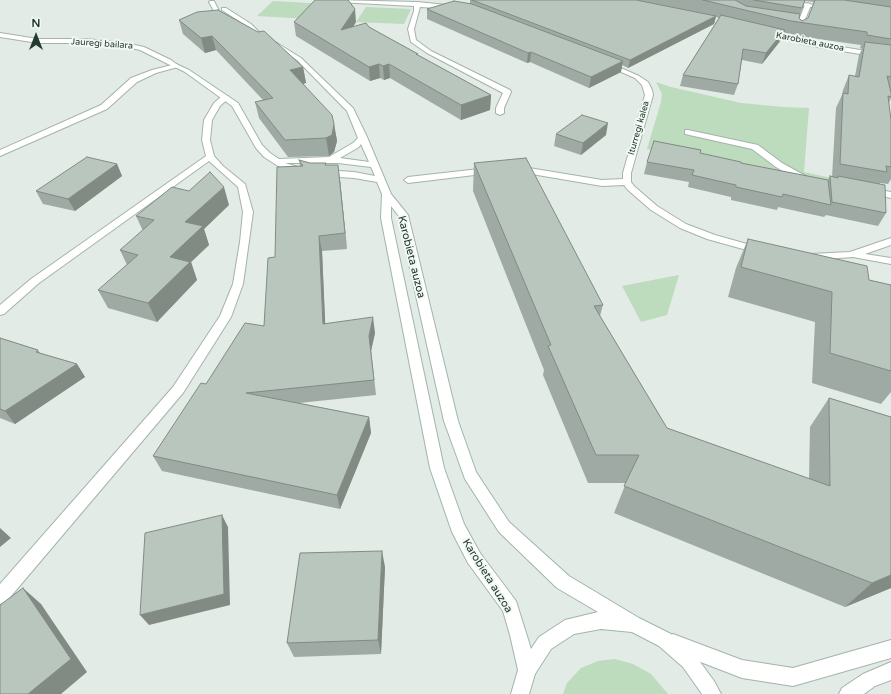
<!DOCTYPE html>
<style>
body{margin:0}
#map{position:relative;width:891px;height:694px;overflow:hidden;background:#e2ebe5;font-family:"Varela Round",sans-serif}
canvas{display:block}
.north{position:absolute;left:16px;top:16px;width:40px;height:40px;-webkit-text-stroke:3px #f2f8f4;paint-order:stroke;rotate:0deg;font-size:11px;font-weight:700;line-height:16px;text-align:center;color:#233b2e}
.north::after{content:'';display:block;margin:auto;width:14px;height:18px;background:#233b2e;clip-path:polygon(50% 0,100% 100%,50% 72%,0 100%)}
</style>
<div id="map">
<canvas width="891" height="694"></canvas>
<div class="north">N</div>
</div>
<script>
const ctx = document.querySelector('canvas').getContext('2d');
ctx.lineJoin = 'round';
function fill(path, color) {
  ctx.fillStyle = color;
  ctx.fill(path, 'evenodd');
}
function toPath(rows) {
  const path = new Path2D();
  for (const r of rows) {
    path.moveTo(r[0], r[1]);
    for (let i = 2; i < r.length; i += 2) path.lineTo(r[i], r[i + 1]);
  }
  return path;
}
function stroke(path, color, width, dash) {
  ctx.strokeStyle = color;
  ctx.lineWidth = width;
  ctx.lineCap = dash ? 'butt' : 'round';
  ctx.setLineDash(dash || []);
  ctx.stroke(path);
}
function write(font, color, halo, rows, align = 'center') {
  ctx.font = font + ' "Varela Round",sans-serif';
  ctx.lineWidth = 4;
  ctx.setLineDash([]);
  ctx.textBaseline = 'middle';
  ctx.strokeStyle = halo;
  ctx.fillStyle = color;
  for (const [text, x, y, turn = 0] of rows) {
    ctx.save();
    ctx.translate(x, y);
    ctx.rotate((+turn || 0) * Math.PI / 180);
    ctx.textAlign = isNaN(turn) ? turn : align;
    if (halo) ctx.strokeText(text, 0, 0);
    ctx.fillText(text, 0, 0);
    ctx.restore();
  }
}
fill(toPath([
 [273,1,325,4,311,19,257,16],
 [366,7,411,9,404,24,356,22],
 [656,82,671,87,741,103,783,107,809,108,804,172,854,183,833,186,647,149,661,102,662,94],
 [679,275,667,315,641,322,622,286],
 [615,659,633,664,651,674,668,694,563,694,567,683,581,668,598,661]
]), '#bddbbd');
const lane = toPath([
 [808,3,811,5,800,32,795,33,794,32,805,5,808,3],
 [176,64,178,65,178,67,156,73,137,82,107,109,0,156,0,150,101,105,131,78,152,70,176,64]
]);
const street = toPath([
 [334,0,417,2,457,6,457,8,455,9,420,7,414,29,416,40,431,51,510,90,511,92,504,108,504,113,500,115,496,113,496,108,503,93,427,53,411,42,408,29,414,11,414,6,337,2,334,0],
 [773,0,787,0,831,8,828,10,773,0],
 [767,32,811,42,891,55,891,59,811,46,765,35,765,33,767,32],
 [0,33,38,39,86,39,126,43,144,47,171,60,179,66,174,67,140,50,126,47,86,43,38,43,0,37,0,33],
 [607,62,639,76,648,82,652,90,653,95,631,173,631,182,634,186,657,206,686,224,715,235,765,249,766,251,765,253,761,254,707,239,680,228,651,210,628,190,624,185,602,186,514,171,513,169,517,166,602,180,623,179,623,173,645,95,642,85,635,78,605,65,604,64,607,62],
 [222,96,228,96,229,98,220,106,212,120,210,140,214,156,223,166,245,184,253,212,243,284,231,317,183,393,6,602,0,604,0,584,173,387,220,316,233,284,240,242,243,212,238,187,209,161,39,283,4,314,0,315,0,305,31,279,206,156,202,140,204,120,214,103,222,96],
 [685,130,688,130,758,145,782,163,811,179,807,182,798,180,776,167,752,149,685,134,685,130],
 [488,168,492,171,491,173,408,183,404,180,408,177,488,168],
 [869,188,891,192,891,198,866,193,864,191,866,189,869,188],
 [891,238,891,245,865,254,891,258,891,264,853,257,811,260,806,257,811,254,850,252,891,238],
 [673,634,742,660,793,668,891,640,891,658,793,686,742,678,667,649,664,643,667,637,673,634],
 [891,662,891,680,875,686,864,694,839,694,842,688,863,674,891,662]
]);
const secondary = toPath([
 [210,1,214,1,219,11,231,19,231,21,227,21,215,13,209,2,210,1],
 [222,8,226,8,251,24,260,33,255,34,247,26,222,10,222,8],
 [265,38,269,38,301,58,353,108,367,137,391,194,408,215,458,421,476,472,509,522,569,576,639,618,671,634,695,655,714,681,721,694,702,694,683,667,659,646,632,632,601,629,574,634,551,649,535,674,529,694,511,694,518,670,510,635,503,611,468,563,452,532,430,468,381,218,382,194,377,182,354,178,323,176,319,173,323,170,354,172,375,176,371,167,338,163,285,163,304,169,305,171,301,174,278,166,264,157,256,148,232,106,185,72,173,66,176,64,189,70,238,103,262,145,270,153,279,159,329,157,353,143,358,138,347,111,297,60,265,40,265,38],
 [361,144,369,162,340,158,359,147,361,144],
 [391,206,398,215,444,421,465,479,499,532,557,588,598,612,565,620,539,637,531,649,516,601,480,553,464,524,444,468,391,218,391,206]
]);
stroke(lane, '#a5b3aa', 2);
stroke(street, '#a5b3aa', 2);
stroke(secondary, '#a1b6a9', 2);
fill(lane, '#fff');
fill(street, '#fff');
fill(secondary, '#fff');
fill(toPath([
 [470,0,891,0,891,98,889,103,891,120,891,179,888,184,880,183,880,184,886,213,878,226,826,215,824,217,778,207,777,210,731,200,731,197,688,187,689,182,644,174,647,162,700,153,741,163,828,180,830,176,832,177,836,108,842,95,843,90,849,75,855,76,859,55,862,49,860,48,861,45,783,34,781,40,762,64,742,60,738,84,734,95,680,86,683,75,719,18,716,17,714,24,628,68,622,65,621,72,589,88,530,62,527,63,427,19,427,9,470,4],
 [805,1,814,2,808,18,802,21,799,18],
 [179,20,303,67,306,83,303,84,334,124,337,141,334,152,329,156,288,157,259,118,255,102,263,100,216,50,205,53,183,34],
 [294,22,356,22,353,27,369,27,418,54,418,55,491,95,490,110,461,120,390,78,384,80,380,78,370,81,296,36],
 [556,134,606,135,581,155,554,146],
 [299,160,310,163,326,163,326,165,340,180,347,249,322,251,325,324,375,333,371,351,376,395,299,403,369,417,371,433,340,509,162,471,153,456,206,384,264,326,275,257,300,166],
 [474,163,603,305,600,316,667,428,809,479,810,427,829,398,891,417,891,588,845,607,614,513,626,483,588,483,543,375,544,370,473,191],
 [117,164,122,176,75,211,43,204,36,191],
 [229,205,204,229,209,245,191,262,197,280,157,322,108,308,98,290,127,265,120,250,143,231,136,216],
 [748,239,869,280,891,285,891,392,881,404,812,383,815,322,728,297,736,268],
 [0,338,38,350,40,353,77,364,85,377,15,424,0,418],
 [385,567,381,654,294,657,287,643]
]), '#9eaaa3');
fill(toPath([
 [355,9,356,22,342,44,341,30],
 [716,16,714,24,628,68,630,60],
 [785,30,781,40,762,64,766,53],
 [212,36,216,50,205,53,201,38],
 [531,52,530,62,527,63,528,53],
 [623,61,621,72,589,88,591,77],
 [379,64,380,78,370,81,369,67],
 [389,64,390,78,384,80,383,66],
 [303,67,306,83,293,86,290,70],
 [491,95,490,110,461,120,461,105],
 [608,123,606,135,581,155,583,143],
 [334,124,337,141,334,152,329,156,326,138],
 [117,164,122,176,75,211,68,199],
 [338,165,340,180,347,249,345,233],
 [224,187,229,205,204,229,209,245,191,262,197,280,157,322,148,303,170,257,185,222],
 [319,236,322,251,326,340,323,324],
 [373,317,375,333,371,351,376,395,369,336],
 [77,364,85,377,15,424,5,411],
 [369,417,371,433,340,509,337,495],
 [222,515,228,527,230,605,149,625,140,615],
 [0,528,11,538,0,547],
 [382,551,385,567,381,654,378,640],
 [891,575,891,588,845,607,872,583],
 [23,588,41,604,87,672,61,694,28,694]
]), '#818b84');
const building = toPath([
 [315,0,348,0,355,9,341,30,366,23,369,27,418,54,416,54,491,95,461,105,389,64,383,66,379,64,369,67,294,22,315,0],
 [472,0,636,0,716,16,630,60,472,0],
 [703,0,735,0,746,6,800,14,799,18,802,21,808,18,815,0,844,0,891,7,891,39,867,35,867,32,791,21,703,0],
 [754,0,805,0,802,8,754,0],
 [454,1,472,4,623,61,591,77,531,52,528,53,427,9,454,1],
 [218,10,258,32,264,31,303,67,290,70,332,115,334,124,332,135,326,138,285,140,255,102,273,98,212,36,201,38,179,20,197,12,218,10],
 [721,15,785,30,766,53,743,49,738,84,683,75,721,15],
 [865,42,891,45,891,77,887,76,891,93,891,97,888,96,891,120,891,167,886,166,887,172,840,164,843,93,848,94,849,75,859,77,865,42],
 [582,115,608,123,583,143,556,134,582,115],
 [654,141,701,150,700,153,741,162,741,163,828,180,831,205,783,194,782,197,736,187,736,185,692,175,694,170,647,162,654,141],
 [87,157,117,164,68,199,36,191,87,157],
 [526,158,603,305,594,306,667,428,830,486,829,398,891,417,891,575,872,583,624,486,639,455,596,455,548,346,551,345,474,163,526,158],
 [299,160,310,163,326,163,325,165,338,165,345,233,319,236,323,324,373,317,369,336,374,380,246,393,369,417,337,495,153,456,201,383,206,384,245,323,264,326,268,258,275,257,277,167,303,166,299,160],
 [210,172,224,187,185,222,203,226,170,257,190,262,148,303,98,290,138,255,120,250,154,220,136,216,172,187,189,191,210,172],
 [830,176,838,178,838,176,885,185,886,213,832,202,830,176],
 [748,239,867,266,869,280,891,285,891,371,830,353,832,292,741,267,748,239],
 [0,338,38,350,36,352,77,364,5,411,0,409,0,338],
 [222,515,224,594,140,615,145,533,222,515],
 [382,551,378,640,287,643,300,553,382,551],
 [23,588,71,659,28,694,0,694,0,605,23,588]
]);
fill(building, '#b8c6bd');
stroke(building, '#818b84', 1);
write('9px', '#233b2e', '#f2f8f4', [
 ["Karobieta auzoa",810,42,11],
 ["Jauregi bailara",102,44,4],
 ["Iturregi kalea",639,128,-74]
]);
write('11px', '#233b2e', '#f2f8f4', [
 ["Karobieta auzoa",411,257,76],
 ["Karobieta auzoa",487,576,58]
]);
</script>
